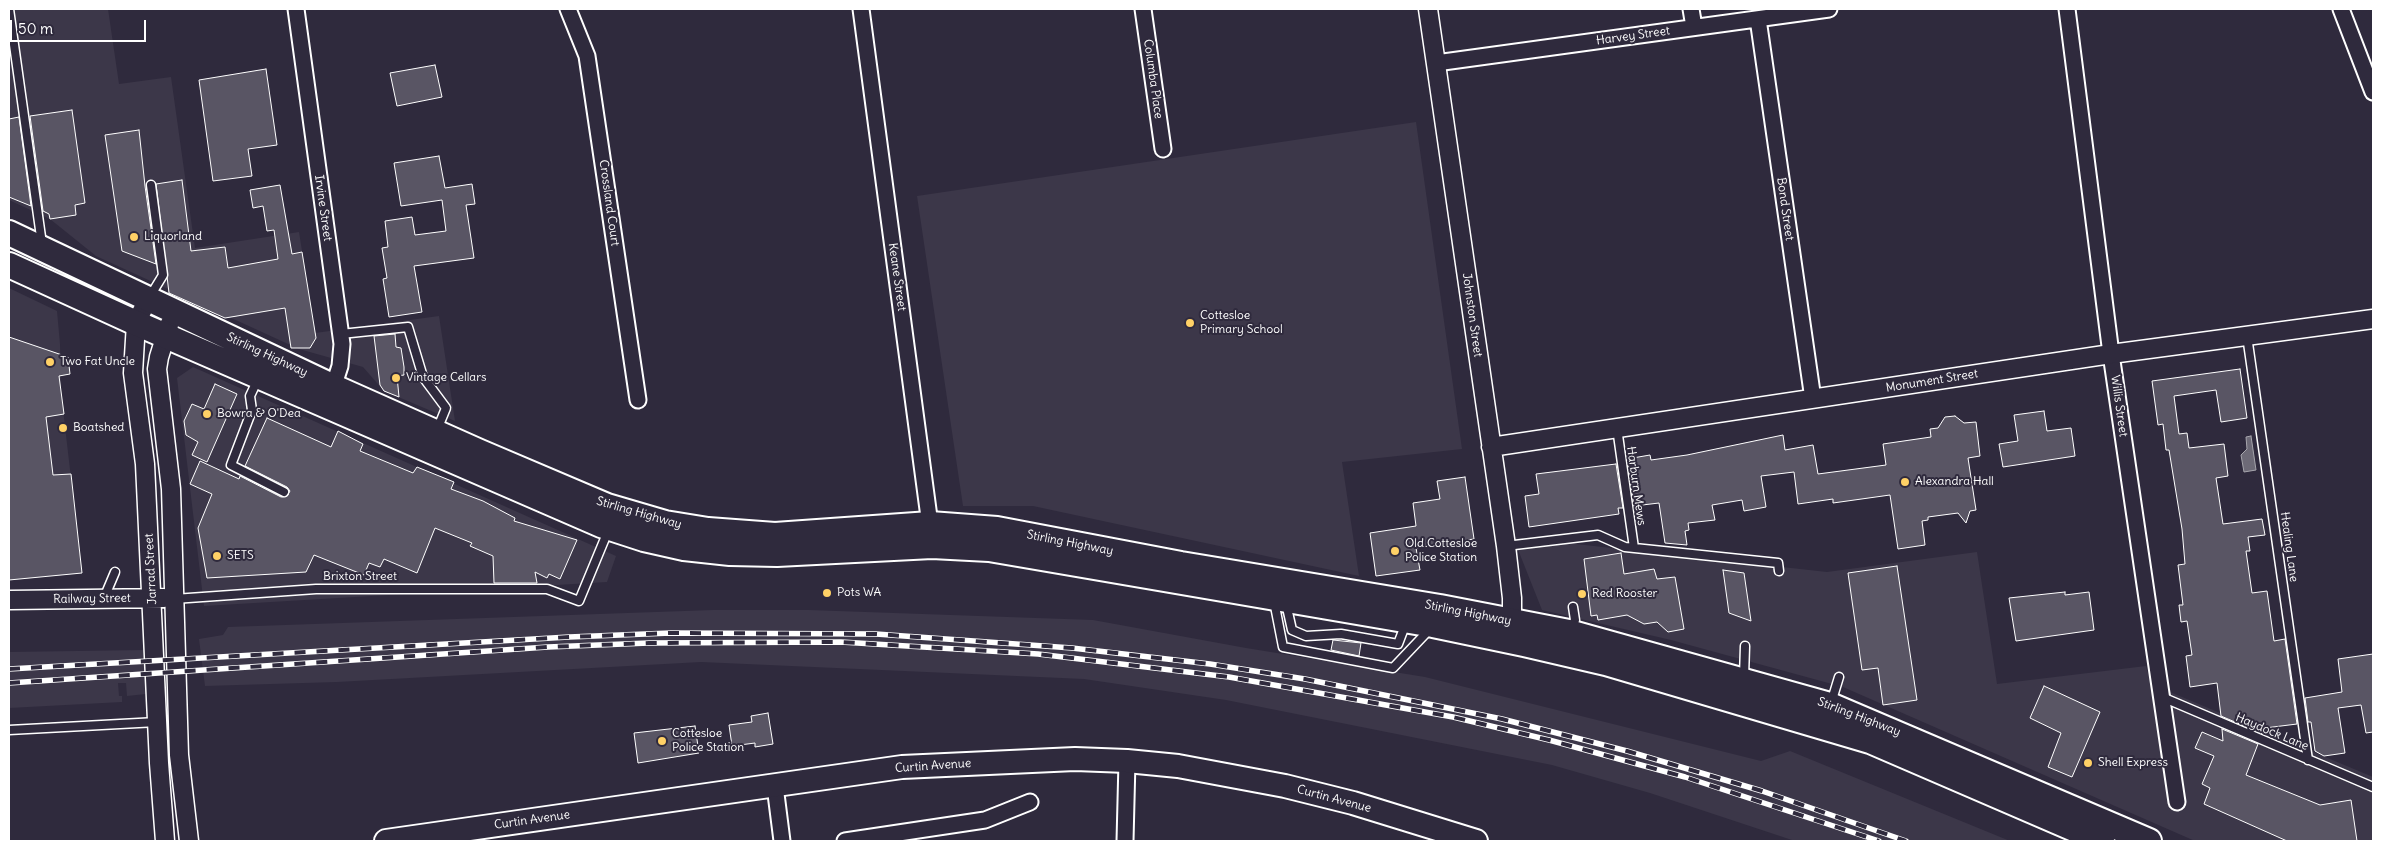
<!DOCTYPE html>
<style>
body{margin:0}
#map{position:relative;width:2382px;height:850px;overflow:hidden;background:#2f2a3d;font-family:Delius,sans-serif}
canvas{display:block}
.frame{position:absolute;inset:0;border:10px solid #fff;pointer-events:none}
.scale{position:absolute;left:10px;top:20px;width:136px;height:22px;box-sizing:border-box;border:2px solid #fff;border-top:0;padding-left:6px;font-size:15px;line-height:18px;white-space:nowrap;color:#fff;-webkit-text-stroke:4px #2f2a3d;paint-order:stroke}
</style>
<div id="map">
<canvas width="2382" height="850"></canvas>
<div class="frame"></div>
<div class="scale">50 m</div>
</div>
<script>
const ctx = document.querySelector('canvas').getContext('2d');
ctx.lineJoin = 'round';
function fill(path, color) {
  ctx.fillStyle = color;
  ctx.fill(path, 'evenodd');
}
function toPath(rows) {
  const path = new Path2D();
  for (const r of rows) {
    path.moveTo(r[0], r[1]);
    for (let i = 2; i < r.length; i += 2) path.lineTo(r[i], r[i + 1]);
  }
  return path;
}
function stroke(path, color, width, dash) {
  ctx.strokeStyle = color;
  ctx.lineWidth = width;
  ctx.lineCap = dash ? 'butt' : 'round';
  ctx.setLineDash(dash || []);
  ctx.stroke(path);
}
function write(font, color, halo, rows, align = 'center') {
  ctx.font = font + ' Delius,sans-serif';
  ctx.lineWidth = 4;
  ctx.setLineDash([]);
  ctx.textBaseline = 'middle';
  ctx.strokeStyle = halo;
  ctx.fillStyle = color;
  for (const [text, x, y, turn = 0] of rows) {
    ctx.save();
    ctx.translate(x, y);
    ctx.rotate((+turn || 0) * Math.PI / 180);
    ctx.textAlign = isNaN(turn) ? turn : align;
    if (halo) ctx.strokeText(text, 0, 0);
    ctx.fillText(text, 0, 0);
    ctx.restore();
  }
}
fill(toPath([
 [9,9,108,9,119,84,171,77,195,248,299,232,315,333,439,316,455,421,384,391,363,367,299,349,96,256,50,219,9,200],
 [1416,122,1462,449,1342,462,1359,576,1033,506,963,506,917,196],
 [9,288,57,311,60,344,61,392,82,573,9,580],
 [193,367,616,556,607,582,204,606,177,378],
 [1513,537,1827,572,1977,552,1997,684,2146,666,2151,684,2373,777,2373,841,2195,841,1843,687,1671,640,1542,610],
 [713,610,809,610,1093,620,1246,648,1425,677,1761,761,1790,751,2010,841,1795,841,1650,793,1552,765,1226,700,1084,679,701,662,337,682,205,686,199,639,223,635,228,627],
 [144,650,146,694,127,696,126,683,118,683,119,696,122,696,122,702,9,708,9,652]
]), '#3c3749');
const water = toPath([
 [2251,436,2256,470,2244,472,2241,455,2247,449,2246,437,2251,436]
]);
fill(water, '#6d6a77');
stroke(water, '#a7a6ad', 1);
const building = toPath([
 [435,65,442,97,397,106,390,73,435,65],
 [266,69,277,145,248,149,252,176,213,181,199,80,266,69],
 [72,110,85,203,75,205,76,215,50,219,49,214,43,211,30,116,72,110],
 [19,117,31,206,9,197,9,119,19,117],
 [139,130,145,186,156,264,122,251,105,135,139,130],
 [439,156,445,188,472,184,475,204,466,205,474,258,414,266,422,312,389,317,383,279,387,278,382,248,388,247,385,221,412,217,415,235,446,231,442,200,401,206,394,163,439,156],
 [182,180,191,251,225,247,228,268,278,259,274,230,267,231,263,206,253,208,250,190,280,185,292,254,302,252,316,338,310,348,291,348,285,308,225,318,169,293,156,184,182,180],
 [395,334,396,347,401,348,404,367,404,375,397,376,399,397,384,391,380,385,374,336,395,334],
 [9,337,68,357,70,374,59,376,64,414,46,417,53,475,71,474,82,573,9,580,9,337],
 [2240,369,2247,418,2221,422,2216,390,2174,396,2179,434,2187,433,2189,448,2224,444,2228,476,2216,478,2223,524,2262,519,2265,535,2248,537,2250,551,2246,551,2252,593,2267,591,2274,641,2285,639,2297,724,2265,728,2263,734,2221,716,2217,683,2190,687,2186,656,2192,655,2187,621,2181,622,2179,605,2183,605,2178,565,2185,564,2182,529,2169,450,2166,450,2163,424,2158,425,2152,381,2240,369],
 [215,384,237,394,207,462,192,455,198,442,186,435,184,421,192,404,204,409,215,384],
 [2044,411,2047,431,2071,428,2075,456,2003,467,1999,444,2018,441,2014,415,2044,411],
 [1955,416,1964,423,1976,422,1980,456,1968,458,1976,510,1970,511,1966,523,1958,513,1928,517,1928,520,1922,521,1925,545,1898,549,1890,495,1833,503,1833,499,1798,504,1794,472,1761,476,1766,507,1744,511,1742,500,1712,505,1715,520,1688,523,1689,530,1685,531,1687,545,1665,543,1659,503,1634,506,1627,459,1650,455,1651,460,1687,455,1783,435,1785,450,1813,445,1818,474,1886,465,1883,444,1931,437,1930,429,1938,428,1945,417,1955,416],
 [267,418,331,447,338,431,363,444,360,451,413,473,417,467,454,482,451,489,483,501,515,518,514,521,577,540,560,579,549,574,547,578,535,572,537,583,494,583,493,556,470,546,472,543,435,528,417,573,384,559,380,567,369,563,364,575,314,555,306,572,207,578,198,528,212,494,190,484,200,461,239,479,240,476,281,497,287,496,290,491,287,487,245,466,267,418],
 [1616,464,1623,508,1618,508,1619,514,1529,527,1525,496,1539,494,1536,474,1616,464],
 [1465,477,1474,539,1416,548,1420,570,1376,576,1370,533,1416,526,1413,503,1440,499,1437,481,1465,477],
 [1621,553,1624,574,1654,569,1657,579,1675,577,1684,629,1668,632,1657,622,1644,624,1627,615,1598,620,1597,615,1591,616,1584,559,1621,553],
 [1897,566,1917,700,1883,705,1878,668,1862,670,1848,573,1897,566],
 [1723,570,1744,573,1751,621,1729,613,1723,570],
 [2065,592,2065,595,2089,592,2094,630,2016,641,2009,598,2065,592],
 [1333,640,1361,643,1359,656,1331,650,1333,640],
 [2373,654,2373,732,2366,733,2361,705,2338,708,2345,753,2324,756,2315,751,2311,722,2308,722,2305,698,2342,692,2338,659,2373,654],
 [2044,686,2100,712,2072,777,2048,767,2061,733,2030,718,2044,686],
 [768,713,773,744,755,747,755,743,732,746,729,725,752,722,751,716,768,713],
 [695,726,699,753,638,763,634,733,695,726],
 [2222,729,2258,744,2246,775,2320,805,2351,800,2357,841,2287,841,2204,804,2210,788,2202,784,2214,756,2195,748,2202,732,2223,741,2222,729]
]);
fill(building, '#595564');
stroke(building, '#fff', 1);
const service = toPath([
 [9,9,42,244],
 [149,298,163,275,151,185],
 [341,334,408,327,423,377,446,408,437,430],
 [2247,336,2308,760],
 [258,379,250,396,252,410,231,465,284,492],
 [1617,428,1634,548],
 [1506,546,1598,535,1625,547,1778,563,1779,571],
 [104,598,115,572],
 [174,599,316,589,547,589,579,601,608,531],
 [1274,601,1283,647,1393,668,1430,629],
 [1286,603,1292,630,1306,636,1341,634,1398,644,1406,623],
 [1570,631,1575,620,1573,607],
 [1744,677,1745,646],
 [2162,697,2373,787],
 [1831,703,1839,677],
 [9,730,157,722]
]);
const minor = toPath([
 [296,9,342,344,340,366,331,394],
 [568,9,587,56,638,400],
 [861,9,931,532],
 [1143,9,1163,149],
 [1691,9,1694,27],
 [2067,9,2111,354,2177,802],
 [2341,9,2373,92],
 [1758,19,1813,399],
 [1436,63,1829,9],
 [775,786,782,841],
 [845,841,985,820,1030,802],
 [1125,841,1127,761]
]);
const tertiary = toPath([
 [1428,9,1506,546,1512,598,1512,621],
 [148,299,136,323,133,373,145,464,159,763,165,841],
 [169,325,159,357,157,369,171,489,179,755,189,841],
 [1491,447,2111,354,2373,319],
 [9,600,164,598]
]);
const primary = toPath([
 [386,841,902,767,1075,759,1127,761,1178,766,1285,786,1353,803,1476,841]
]);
const trunk = toPath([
 [9,233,334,387,480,452,607,506,665,523,708,530,775,535,930,524,997,529,1181,564,1440,607,1569,632,1830,705,2149,841],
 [9,265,136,323,601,525,644,539,684,548,730,553,777,554,932,546,989,549,1433,625,1524,644,1606,663,1870,741,2102,841]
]);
stroke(service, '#fff', 11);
stroke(minor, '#fff', 19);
stroke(tertiary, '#fff', 21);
stroke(primary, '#fff', 26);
stroke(trunk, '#fff', 28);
stroke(service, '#2f2a3d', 8);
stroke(minor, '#2f2a3d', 15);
stroke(tertiary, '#2f2a3d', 18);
stroke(primary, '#2f2a3d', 22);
stroke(trunk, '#2f2a3d', 24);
const rail = toPath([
 [9,669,569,637,671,633,876,634,1072,648,1210,664,1305,679,1502,719,1627,751,1762,791,1906,841],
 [9,683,548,647,649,643,841,642,1038,654,1229,677,1453,717,1549,740,1685,777,1879,841]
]);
stroke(rail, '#fff', 5.5);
stroke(rail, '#2f2a3d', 4, [11]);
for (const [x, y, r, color] of [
 [134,237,5,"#ffd166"],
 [1190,323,5,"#ffd166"],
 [50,362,5,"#ffd166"],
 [396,378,5,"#ffd166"],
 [207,414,5,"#ffd166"],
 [63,428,5,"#ffd166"],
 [1905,482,5,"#ffd166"],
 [1395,551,5,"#ffd166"],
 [217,556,5,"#ffd166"],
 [827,593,5,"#ffd166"],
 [1582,594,5,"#ffd166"],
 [662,741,5,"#ffd166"],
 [2088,763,5,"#ffd166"]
]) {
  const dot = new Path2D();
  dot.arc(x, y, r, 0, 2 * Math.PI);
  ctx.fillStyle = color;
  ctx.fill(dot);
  stroke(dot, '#2f2a3d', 2);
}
write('12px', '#fff', '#2f2a3d', [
 ["Harvey Street",1633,36,-8],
 ["Columba Place",1153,79,82],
 ["Crossland Court",609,203,82],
 ["Irvine Street",323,208,82],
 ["Bond Street",1785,209,82],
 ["Keane Street",897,277,82],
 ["Johnston Street",1472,315,82],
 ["Stirling Highway",267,355,25],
 ["Monument Street",1932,381,-9],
 ["Willis Street",2119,406,82],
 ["Harburn Mews",1636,486,82],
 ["Stirling Highway",639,513,16],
 ["Stirling Highway",1070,543,11],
 ["Healing Lane",2289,547,82],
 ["Jarrad Street",151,569,-93],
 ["Brixton Street",360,577],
 ["Railway Street",92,599,-1],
 ["Stirling Highway",1468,613,11],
 ["Stirling Highway",1859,717,21],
 ["Haydock Lane",2272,732,23],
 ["Curtin Avenue",933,766,-4],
 ["Curtin Avenue",1334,799,15],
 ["Curtin Avenue",532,820,-8]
]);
write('12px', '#fff', '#2f2a3d', [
 ["Liquorland",144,237],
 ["Cottesloe",1200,316],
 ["Primary School",1200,330],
 ["Two Fat Uncle",60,362],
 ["Vintage Cellars",406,378],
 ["Bowra & O'Dea",217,414],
 ["Boatshed",73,428],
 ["Alexandra Hall",1915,482],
 ["Old Cottesloe",1405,544],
 ["Police Station",1405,558],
 ["SETS",227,556],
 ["Pots WA",837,593],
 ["Red Rooster",1592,594],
 ["Cottesloe",672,734],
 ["Police Station",672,748],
 ["Shell Express",2098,763]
], 'left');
</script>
